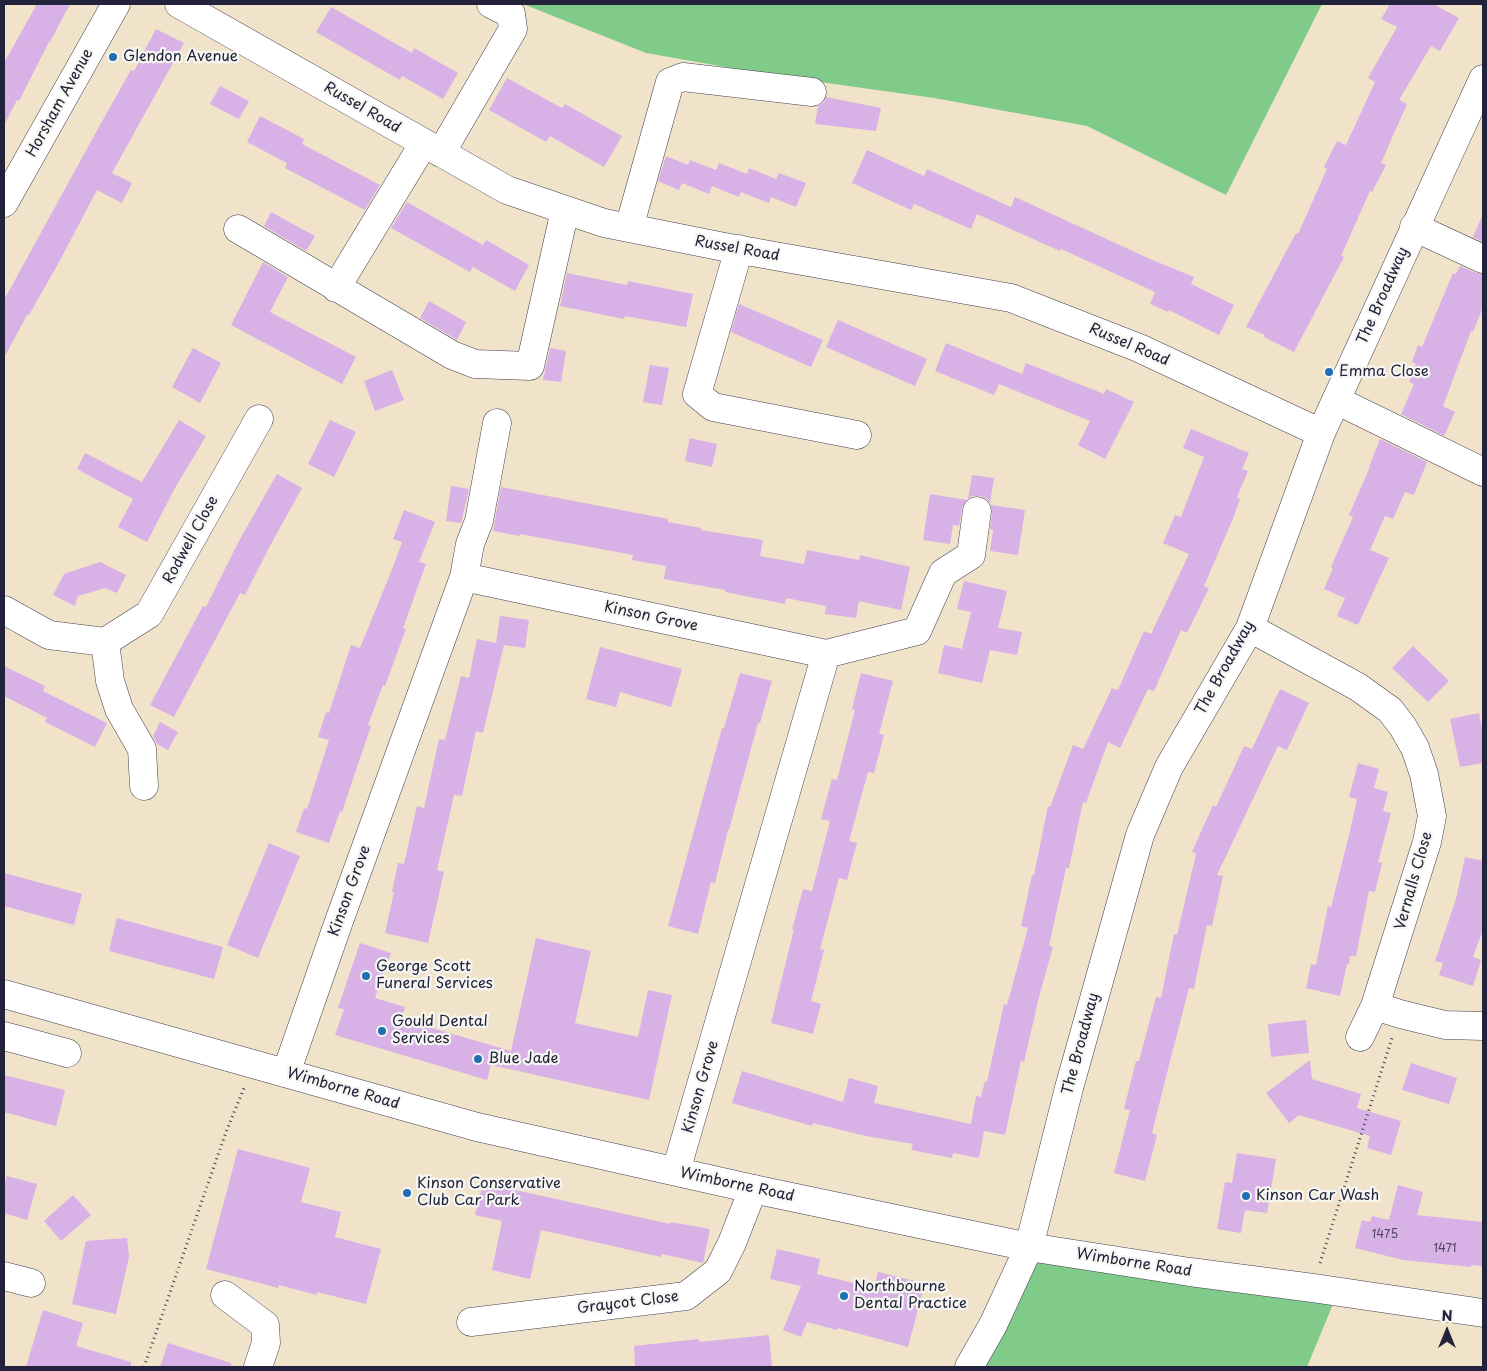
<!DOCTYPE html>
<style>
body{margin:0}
#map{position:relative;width:1487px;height:1371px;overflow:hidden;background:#f1e3c9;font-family:"Playpen Sans",sans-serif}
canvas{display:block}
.frame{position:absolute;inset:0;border:5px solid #22223b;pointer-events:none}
.north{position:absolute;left:1422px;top:1306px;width:50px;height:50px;-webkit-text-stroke:4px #f6f6f2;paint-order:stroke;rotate:0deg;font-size:14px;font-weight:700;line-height:20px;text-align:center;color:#22223b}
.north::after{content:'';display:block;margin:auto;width:18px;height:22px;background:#22223b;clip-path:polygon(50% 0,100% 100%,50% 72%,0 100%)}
</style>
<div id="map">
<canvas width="1487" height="1371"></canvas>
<div class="frame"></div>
<div class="north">N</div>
</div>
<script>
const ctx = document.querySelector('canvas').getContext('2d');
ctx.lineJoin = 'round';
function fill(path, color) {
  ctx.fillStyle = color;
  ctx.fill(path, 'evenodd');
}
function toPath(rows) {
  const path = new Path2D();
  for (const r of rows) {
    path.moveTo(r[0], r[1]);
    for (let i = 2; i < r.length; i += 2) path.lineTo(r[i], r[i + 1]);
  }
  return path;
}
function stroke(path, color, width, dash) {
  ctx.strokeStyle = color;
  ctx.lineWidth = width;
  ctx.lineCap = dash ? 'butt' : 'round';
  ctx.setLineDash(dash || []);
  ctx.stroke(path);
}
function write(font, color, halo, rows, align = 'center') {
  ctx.font = font + ' "Playpen Sans",sans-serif';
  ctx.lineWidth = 4.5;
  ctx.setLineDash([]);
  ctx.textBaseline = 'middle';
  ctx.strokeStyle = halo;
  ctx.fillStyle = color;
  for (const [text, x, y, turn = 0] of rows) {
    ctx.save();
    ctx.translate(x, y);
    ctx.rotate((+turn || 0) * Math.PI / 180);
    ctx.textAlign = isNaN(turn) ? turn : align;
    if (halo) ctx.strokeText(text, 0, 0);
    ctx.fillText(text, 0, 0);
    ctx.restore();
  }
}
fill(toPath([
 [523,4,1322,4,1226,195,1087,126,934,98,777,76,646,53],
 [1029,1247,1338,1292,1307,1367,969,1367]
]), '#80cb89');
fill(toPath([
 [37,4,70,4,50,42,49,42,19,101,17,100,4,125,4,63],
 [1390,4,1433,4,1459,18,1440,51,1431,46,1399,100,1407,104,1381,163,1386,165,1372,192,1370,191,1341,256,1344,257,1294,352,1264,337,1265,335,1246,327,1296,233,1298,234,1327,169,1324,167,1337,141,1346,145,1375,82,1368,78,1397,27,1381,19],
 [331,7,412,53,414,48,458,73,443,99,402,76,400,80,316,32],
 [156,29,184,43,112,173,132,183,122,203,97,190,58,264,29,315,27,315,4,358,4,300,100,125,131,70,134,71],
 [507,78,562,108,565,104,622,136,604,167,550,136,546,142,489,110],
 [220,86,249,101,239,119,210,104],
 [826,97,881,108,876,131,815,124,818,106,824,102],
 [260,116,304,139,302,144,380,185,365,210,285,168,287,163,247,142],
 [867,150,924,176,927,169,1011,207,1015,197,1150,259,1194,277,1191,284,1234,305,1219,335,1169,310,1168,312,1150,304,1155,292,1061,249,1060,251,977,214,971,229,914,204,911,210,852,183],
 [666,156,688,165,690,160,716,170,719,163,747,174,749,168,776,179,779,173,806,183,796,207,771,197,769,203,741,192,739,197,712,186,709,194,682,183,679,190,658,181],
 [407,202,483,245,486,240,529,265,515,291,473,267,470,272,391,228],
 [271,212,315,236,306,251,264,226],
 [1483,214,1483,242,1473,237],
 [263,262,288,277,270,312,356,357,342,384,231,325],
 [1460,266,1476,273,1483,274,1483,307,1473,332,1471,331,1443,406,1455,412,1444,436,1401,414,1414,384,1409,382,1416,364,1412,362,1418,345,1422,347,1453,273,1456,274],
 [567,273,627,285,628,281,693,294,686,327,625,316,624,319,560,306],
 [429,301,466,322,457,340,420,318],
 [739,304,823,340,811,367,731,332],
 [838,320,927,359,915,386,826,347],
 [946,343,1022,374,1026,363,1104,394,1106,389,1134,402,1105,459,1078,445,1090,421,999,384,994,395,935,371],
 [193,348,221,363,200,403,172,387],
 [550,348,566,351,561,382,543,380],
 [650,365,669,368,662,405,643,402],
 [392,370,404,400,375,411,364,381],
 [179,420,206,436,175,488,147,542,118,527,133,499,77,469,85,453,142,482],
 [330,420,356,432,334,477,308,464],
 [1191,429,1249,453,1242,469,1248,471,1237,497,1240,499,1232,521,1204,586,1209,588,1187,633,1181,630,1154,691,1148,689,1120,748,1108,742,1086,803,1083,802,1069,868,1066,868,1049,946,1053,947,1039,997,1024,1062,1021,1061,1005,1135,984,1131,979,1158,953,1153,952,1158,911,1150,913,1144,866,1136,813,1123,812,1126,732,1103,742,1071,843,1102,849,1078,878,1086,874,1103,971,1124,976,1096,981,1097,985,1081,987,1082,1004,1004,1007,1005,1028,928,1021,926,1032,875,1034,875,1048,806,1050,807,1073,745,1083,749,1112,688,1118,690,1144,631,1151,634,1189,554,1163,543,1175,515,1181,517,1204,457,1183,448],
 [690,438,717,444,712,467,685,461],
 [1380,439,1427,462,1414,495,1405,492,1393,519,1385,516,1370,550,1389,558,1358,625,1337,616,1345,598,1324,589,1333,568,1331,567,1353,517,1349,515,1370,467,1369,467],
 [277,474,302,488,271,544,245,595,240,593,174,717,150,705,203,606,206,607,239,541],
 [972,475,994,478,990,503,986,498,980,496,972,496,968,499],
 [451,486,469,489,461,523,446,521],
 [501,487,668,519,668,522,701,528,701,530,763,540,760,556,804,564,807,550,859,560,860,555,910,567,901,610,859,601,856,618,825,614,826,606,786,598,785,604,725,592,725,590,664,579,666,566,632,560,633,555,520,534,520,536,493,531],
 [930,494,967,500,962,508,959,526,953,525,950,544,923,540],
 [991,505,1025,510,1018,555,990,551,993,530,990,529,992,513],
 [404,510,435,522,419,562,426,564,403,628,406,629,385,686,383,685,368,725,371,726,350,788,342,812,340,811,329,843,296,832,304,808,307,809,329,740,318,737,326,712,329,713,351,645,360,648,393,567,402,542,393,539],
 [100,562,126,575,117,593,105,588,78,596,75,606,53,595,64,574],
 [964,581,1007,591,998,628,1022,632,1017,655,990,650,982,683,938,673,944,645,962,649,971,612,957,609],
 [500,616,529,620,525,648,504,645,483,733,476,731,462,796,454,795,437,870,444,872,428,943,385,933,394,892,392,892,398,863,404,864,417,806,424,808,439,739,445,740,461,676,469,678,477,639,496,643],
 [1413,646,1449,681,1428,702,1392,668],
 [600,647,682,669,671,707,620,692,616,707,586,699],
 [4,666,45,686,43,691,107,723,95,747,45,722,47,718,4,696],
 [740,673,772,681,760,723,758,723,729,830,728,830,715,883,711,882,698,934,668,926,722,728,724,728],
 [861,673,893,681,879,734,884,735,874,773,868,772,849,841,857,843,847,880,839,878,820,949,824,950,811,1001,821,1004,813,1034,771,1023,794,929,792,929,803,889,812,891,830,821,821,819,832,779,837,780,855,710,852,709],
 [1280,689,1309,703,1287,750,1278,746,1217,875,1223,876,1212,926,1207,925,1194,989,1189,988,1168,1069,1152,1133,1157,1135,1145,1181,1114,1173,1130,1110,1124,1109,1136,1061,1139,1061,1156,997,1161,998,1174,934,1177,935,1196,854,1192,852,1213,805,1216,807,1244,746,1252,749],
 [1479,713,1483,733,1483,763,1460,767,1450,719],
 [160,722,178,732,168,750,157,744,153,736],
 [1358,763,1379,769,1374,788,1388,792,1383,811,1391,813,1378,862,1382,863,1375,892,1369,891,1356,956,1350,956,1349,964,1347,964,1340,996,1306,988,1311,964,1316,965,1328,906,1331,907,1350,831,1357,799,1349,797],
 [269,843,300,856,258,958,227,945],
 [1465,857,1483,861,1483,930,1473,957,1481,960,1473,986,1439,975,1443,963,1435,961,1456,899],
 [4,873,82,894,74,925,4,906],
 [117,918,223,947,214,979,109,951],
 [536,938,591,951,575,1023,638,1037,648,990,672,995,649,1100,491,1065,487,1080,335,1035,344,1009,338,1008,360,943,391,953,375,998,405,1007,401,1019,511,1051],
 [1306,1020,1309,1053,1271,1057,1268,1024],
 [1310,1060,1312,1079,1361,1094,1357,1108,1401,1121,1391,1155,1367,1148,1370,1136,1299,1115,1289,1123,1266,1093],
 [1411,1063,1457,1078,1449,1104,1402,1090],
 [4,1075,65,1090,56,1126,4,1112],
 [238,1149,310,1168,301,1202,341,1212,335,1237,381,1249,366,1304,317,1292,317,1295,279,1285,278,1288,206,1269],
 [1237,1153,1276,1159,1267,1213,1245,1210,1241,1233,1217,1229,1225,1182,1232,1183],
 [7,1176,37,1184,27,1220,4,1213,4,1186],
 [483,1183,670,1224,670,1222,710,1229,703,1263,662,1254,661,1257,541,1230,530,1279,492,1270,502,1221,475,1215],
 [1398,1185,1423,1192,1417,1215,1483,1222,1483,1266,1471,1265,1471,1267,1403,1260,1355,1248,1362,1220,1370,1222,1372,1216,1389,1220],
 [73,1195,91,1215,61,1241,44,1221],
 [127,1238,129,1257,116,1314,72,1304,86,1241],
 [777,1249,820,1259,817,1274,865,1286,866,1282,875,1285,878,1272,919,1282,917,1290,923,1291,908,1347,838,1328,837,1330,807,1322,801,1337,783,1330,801,1286,770,1279],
 [43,1310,83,1323,76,1346,131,1362,131,1367,26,1367],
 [769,1335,772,1366,755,1367,635,1367,634,1346,699,1339,699,1342],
 [168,1343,231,1363,231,1367,160,1367]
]), '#d8b1e6');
const minor = toPath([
 [179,4,507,190,604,223,724,247,1011,298,1139,348,1321,433],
 [441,153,513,29,511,14,491,4],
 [4,203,116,4],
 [1414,227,1483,259],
 [629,228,670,82,683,77,812,92],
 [238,229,452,355,475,364,530,366,565,210],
 [739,249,697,394,713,407,857,435],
 [336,288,424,143],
 [1336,400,1483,472],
 [464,577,470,544,479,521,497,423],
 [4,610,49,635,105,642,149,614,259,419],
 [1250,628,1358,687,1390,710,1403,727,1415,748,1424,774,1432,816,1427,842,1375,1006,1360,1037],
 [105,642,110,681,119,709,142,749,144,786],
 [826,654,917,631,943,573,971,555,977,511],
 [1375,1006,1400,1014,1445,1025,1483,1026],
 [4,1036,67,1053],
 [286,1073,338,924,464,577,826,654,676,1171],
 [4,1276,31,1283],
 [225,1295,265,1325,266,1343,258,1367],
 [471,1322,686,1296,718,1271,732,1243,753,1189],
 [969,1367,993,1325,1029,1247,1069,1088,1140,835,1169,767,1250,628,1321,433,1483,79]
]);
const major = toPath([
 [4,994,477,1127,753,1189,1029,1247,1190,1272,1313,1288,1483,1313]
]);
stroke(minor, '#413f50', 29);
stroke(major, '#413f50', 29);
stroke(toPath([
 [1320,1263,1392,1038],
 [144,1367,226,1132,244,1088]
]), '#413f50', 3, [1, 4]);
stroke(minor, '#fff', 28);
stroke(major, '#fff', 28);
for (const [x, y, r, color] of [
 [113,57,5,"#1f6fb2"],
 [1329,372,5,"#1f6fb2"],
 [366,976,5,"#1f6fb2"],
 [382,1031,5,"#1f6fb2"],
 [478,1059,5,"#1f6fb2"],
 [407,1193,5,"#1f6fb2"],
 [1246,1196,5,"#1f6fb2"],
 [844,1296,5,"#1f6fb2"]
]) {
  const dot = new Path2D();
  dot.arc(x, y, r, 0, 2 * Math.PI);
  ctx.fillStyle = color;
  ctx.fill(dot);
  stroke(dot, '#f6f6f2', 2);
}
write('12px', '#504666', null, [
 ["1475",1385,1235],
 ["1471",1445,1249]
]);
write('15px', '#22223b', '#f6f6f2', [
 ["Glendon Avenue",123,57],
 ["Emma Close",1339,372],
 ["George Scott",376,967],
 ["Funeral Services",376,984],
 ["Gould Dental",392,1022],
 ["Services",392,1039],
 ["Blue Jade",488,1059],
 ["Kinson Conservative",417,1184],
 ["Club Car Park",417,1201],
 ["Kinson Car Wash",1256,1196],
 ["Northbourne",854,1287],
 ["Dental Practice",854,1304]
], 'left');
write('15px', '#22223b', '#f6f6f2', [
 ["Horsham Avenue",60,103,-61],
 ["Russel Road",362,108,30],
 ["Russel Road",737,249,10],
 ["The Broadway",1383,296,-66],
 ["Russel Road",1129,345,23],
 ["Rodwell Close",191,540,-61],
 ["Kinson Grove",651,617,12],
 ["The Broadway",1225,668,-61],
 ["Vernalls Close",1414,881,-74],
 ["Kinson Grove",350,891,-70],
 ["The Broadway",1081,1044,-75],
 ["Kinson Grove",701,1087,-74],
 ["Wimborne Road",343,1089,16],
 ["Wimborne Road",737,1185,12],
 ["Wimborne Road",1134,1263,9],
 ["Graycot Close",628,1303,-7]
]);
</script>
